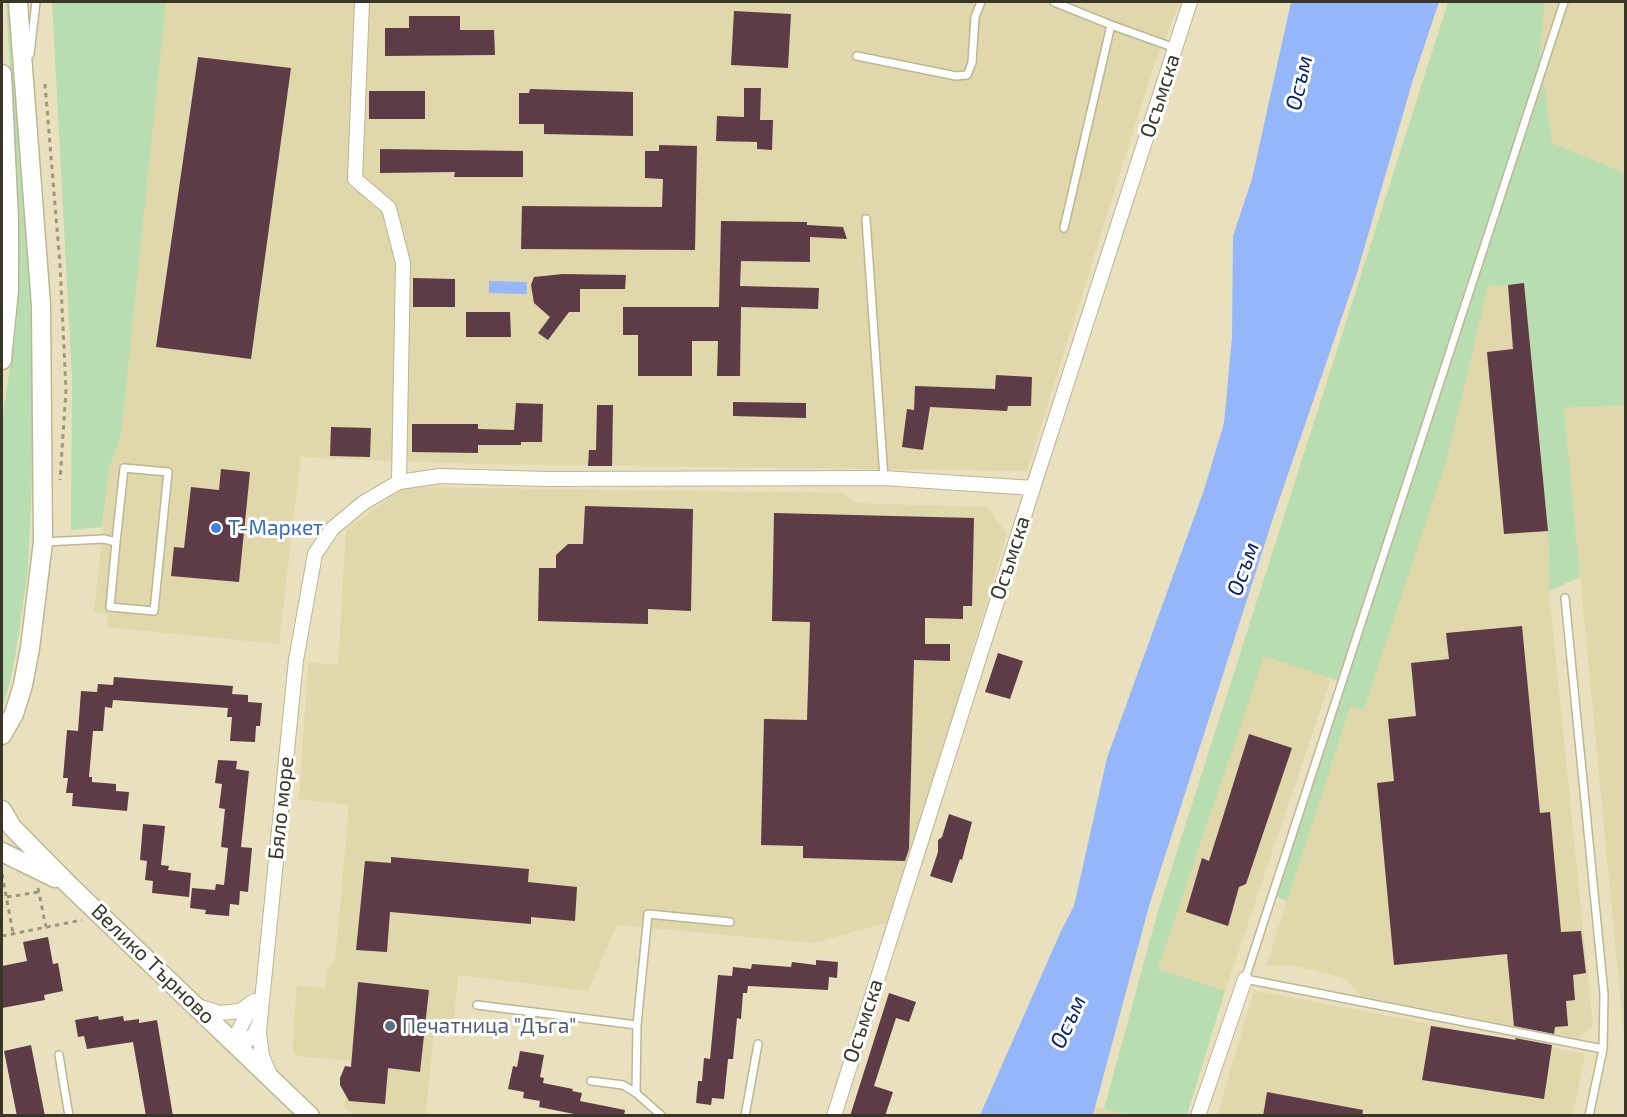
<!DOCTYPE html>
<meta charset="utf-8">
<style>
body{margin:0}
#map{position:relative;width:1627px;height:1117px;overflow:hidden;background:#e9e1bd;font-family:"Exo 2",sans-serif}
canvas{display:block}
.frame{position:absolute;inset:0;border:3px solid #393628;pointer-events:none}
</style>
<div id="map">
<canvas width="1627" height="1117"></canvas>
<div class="frame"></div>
</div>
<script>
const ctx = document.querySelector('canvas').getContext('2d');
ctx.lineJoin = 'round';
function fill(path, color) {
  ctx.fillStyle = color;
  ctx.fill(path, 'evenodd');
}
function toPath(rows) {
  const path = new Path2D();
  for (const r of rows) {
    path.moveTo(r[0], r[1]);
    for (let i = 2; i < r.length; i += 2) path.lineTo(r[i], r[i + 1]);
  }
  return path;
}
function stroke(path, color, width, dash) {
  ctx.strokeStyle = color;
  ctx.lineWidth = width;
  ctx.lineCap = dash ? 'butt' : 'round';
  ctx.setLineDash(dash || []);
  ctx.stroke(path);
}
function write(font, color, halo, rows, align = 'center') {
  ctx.font = font + ' "Exo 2",sans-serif';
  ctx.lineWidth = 6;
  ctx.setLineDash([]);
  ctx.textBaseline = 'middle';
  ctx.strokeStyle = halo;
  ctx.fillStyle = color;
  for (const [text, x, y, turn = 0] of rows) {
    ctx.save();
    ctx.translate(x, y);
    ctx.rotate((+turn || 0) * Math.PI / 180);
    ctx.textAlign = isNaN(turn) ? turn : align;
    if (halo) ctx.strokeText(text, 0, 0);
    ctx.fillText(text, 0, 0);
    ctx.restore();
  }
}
fill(toPath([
 [166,2,1180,2,1152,71,1027,471,483,464,331,459,301,456,279,644,106,627,108,614,94,612,109,470,121,436],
 [1545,2,1625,2,1625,173,1552,143,1540,54],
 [1524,283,1548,531,1549,591,1593,1026,1577,1038,1361,996,1344,978,1293,965,1266,966,1350,706,1364,710,1447,459,1487,286],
 [1625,405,1625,1032,1623,1027,1564,408],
 [405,487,843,493,854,503,987,507,1007,534,909,861,886,923,813,943,617,925,588,991,458,975,453,1032,434,1031,426,1115,353,1115,344,1108,351,1061,296,1056,292,1050,297,986,325,988,327,970,335,960,349,805,299,799,308,663,338,664,346,530],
 [1264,655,1331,679,1225,991,1158,969],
 [1254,990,1585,1054,1573,1115,1217,1116],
 [1096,1107,1130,1115,1093,1116]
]), '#e0d7ab');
fill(toPath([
 [6,2,8,2,12,48,24,203,32,330,34,434,28,569,17,646,10,682,2,709,2,419,16,330,19,279,18,203],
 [52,2,166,2,121,436,109,470,102,527,71,530,72,378],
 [1448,2,1545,2,1540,54,1552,143,1625,173,1625,405,1564,408,1580,577,1549,591,1548,531,1524,284,1488,286,1447,459,1364,710,1350,707,1287,901,1271,895,1342,682,1264,656,1158,969,1225,991,1187,1115,1130,1115,1104,1109,1157,914]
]), '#b8ddb0');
fill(toPath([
 [1291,2,1439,2,1412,83,1357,273,1274,515,1149,906,1093,1115,980,1115,1061,931,1074,906,1107,758,1204,490,1224,423,1232,337,1233,236,1252,179],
 [489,281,527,282,527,294,489,293]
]), '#95b6f9');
fill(toPath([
 [734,11,791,14,788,68,731,65],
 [409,16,460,16,460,30,494,30,495,55,385,56,385,28,409,28],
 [198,57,291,68,251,359,156,347],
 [744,88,761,88,760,120,773,120,772,150,757,149,757,142,716,141,717,116,744,117],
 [530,89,633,92,633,136,544,134,544,124,519,124,519,93,529,93],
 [369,91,425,91,425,119,369,119],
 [659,145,697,146,695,250,521,249,522,206,662,207,663,179,645,178,645,151,659,151],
 [380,149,523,151,523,177,454,177,455,172,380,173],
 [721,221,807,222,807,225,843,227,847,239,810,237,810,262,741,261,740,286,819,288,818,309,741,307,740,376,717,376,718,341,692,341,692,376,638,376,638,335,623,335,623,307,719,307],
 [563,274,626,275,625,289,580,289,580,312,569,312,548,340,538,333,550,317,534,303,531,285,534,277],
 [413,278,455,279,455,307,413,307],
 [1524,283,1548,531,1504,534,1487,352,1513,349,1508,285],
 [466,312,510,312,511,337,466,337],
 [996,375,1032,377,1031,406,1008,406,1007,411,930,407,923,450,902,447,907,409,914,410,915,386,995,389],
 [733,402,806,403,806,418,733,416],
 [516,403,543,404,542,442,521,442,521,445,478,445,478,453,412,452,412,424,478,424,478,429,514,430],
 [597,405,613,405,612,466,588,466,589,450,596,450],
 [331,427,371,428,370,457,330,456],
 [221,469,250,472,239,582,171,576,174,547,184,548,191,487,219,490],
 [585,506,693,509,691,611,648,609,648,624,538,621,539,568,556,568,556,555,568,544,583,544],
 [774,513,974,518,972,606,963,606,963,619,925,618,925,644,950,644,950,661,914,660,909,849,905,861,803,858,803,846,761,845,764,719,807,720,810,622,772,621],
 [1522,626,1540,813,1550,812,1561,932,1581,931,1586,973,1573,975,1575,1000,1566,1001,1568,1026,1555,1027,1554,1034,1514,1026,1507,954,1394,965,1377,783,1394,781,1388,719,1416,716,1411,663,1449,659,1446,633],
 [998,653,1023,661,1010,699,985,692],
 [114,677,233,686,232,694,248,695,248,702,262,703,260,726,256,726,255,742,230,741,232,717,227,717,228,708,113,700,112,708,105,707,103,731,93,731,89,777,92,777,92,782,116,784,116,791,129,792,127,811,72,806,73,793,66,793,68,778,63,778,67,730,78,731,81,691,97,692,98,684,113,685],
 [1249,734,1292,748,1246,884,1239,887,1228,926,1186,912,1202,858,1209,861],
 [218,760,237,761,236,769,249,771,241,847,252,848,248,892,240,891,239,905,230,904,229,916,205,914,206,910,190,908,192,888,215,890,216,884,224,885,228,848,221,847,225,809,219,808,222,784,215,783],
 [949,814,972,822,962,860,960,859,952,883,930,876,938,852,938,840,942,837],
 [143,824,165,826,161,865,169,866,168,870,191,873,189,897,152,893,153,881,145,880,147,861,140,860],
 [391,857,529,869,528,882,577,887,575,921,531,917,531,924,390,912,387,952,356,950,365,861,391,863],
 [48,937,53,964,58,963,63,991,44,995,45,1000,2,1008,2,966,27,961,23,942],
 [816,960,838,962,837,978,829,977,828,990,748,986,747,993,743,993,741,1019,737,1018,733,1059,728,1059,724,1099,712,1098,711,1105,696,1103,698,1081,702,1081,704,1058,710,1059,718,975,732,976,733,967,751,969,752,964,791,967,792,962,816,965],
 [358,982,429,990,420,1072,388,1068,385,1104,349,1101,340,1085,340,1078,345,1066,351,1067],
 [889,993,916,1002,909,1022,896,1018,874,1086,893,1092,885,1116,850,1116],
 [98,1016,99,1020,123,1016,124,1021,139,1019,139,1023,157,1020,173,1116,146,1116,133,1042,87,1049,84,1036,78,1037,75,1020],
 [1431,1026,1516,1040,1515,1038,1552,1045,1544,1099,1422,1080],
 [31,1045,45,1116,17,1116,4,1051],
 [520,1051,544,1055,540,1077,544,1078,543,1083,573,1089,572,1091,582,1093,580,1101,625,1110,624,1116,584,1116,539,1107,540,1101,523,1098,524,1092,508,1089,513,1066,517,1067],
 [1267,1092,1363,1110,1362,1116,1263,1116]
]), '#5d3c48');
const lane = toPath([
 [1054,2,1111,25,1175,48],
 [1564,2,1245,979,1603,1049],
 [30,54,36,2],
 [857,56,956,76,967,75,972,63,975,17,981,2],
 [866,219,884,478],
 [1064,228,1111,25],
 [43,542,104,539,116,542,110,607,154,611,168,472,124,468,116,542],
 [1565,598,1604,994,1603,1049,1589,1116],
 [477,1005,637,1025,648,914,730,922],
 [59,1055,69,1116],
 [591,1081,623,1085,636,1093,662,1116],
 [636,1093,637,1025],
 [745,1116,758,1044]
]);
const street = toPath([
 [362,2,355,179,389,208,403,263,399,482],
 [254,1001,237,1034,236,1044,247,1041,255,1033,259,1023],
 [197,1006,220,1013,240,1011,251,1003],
 [270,1075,262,1056,259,1033,260,1021,296,660,315,554,332,529,363,503,399,482,440,476,546,479,884,478,1033,488],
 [834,1116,1033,488,1190,2],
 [1198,1116,1245,979]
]);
const secondary = toPath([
 [2,74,9,221,9,290,2,360],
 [2,735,14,714,23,685,30,648,43,542,41,305,18,2],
 [2,810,12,827,70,886,310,1116],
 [2,852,55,878]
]);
stroke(lane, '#bdb693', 10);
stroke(street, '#bdb693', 16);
stroke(secondary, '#bdb693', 21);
stroke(toPath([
 [45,84,60,265,66,390,60,480],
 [2,874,13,933],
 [38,888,46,927],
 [7,897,39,892],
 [2,936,82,920]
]), '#9d977c', 3, [4.5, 4.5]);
stroke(lane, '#fff', 7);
stroke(street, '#fff', 14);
stroke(secondary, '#fff', 18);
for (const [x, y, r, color] of [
 [216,528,6,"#3f7fe0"],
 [390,1026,6,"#5c6f8a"]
]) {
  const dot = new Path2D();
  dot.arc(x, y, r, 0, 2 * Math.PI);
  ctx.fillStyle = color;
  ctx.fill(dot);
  stroke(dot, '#fff', 2);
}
write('21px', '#393628', '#fff', [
 ["Осъмска",1160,96,-72],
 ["Осъмска",1010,558,-72],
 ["Бяло море",281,808,-84],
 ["Велико Търново",153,964,44],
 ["Осъмска",863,1021,-72]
]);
write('21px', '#366cbe', '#fff', [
 ["Т-Маркет",228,528]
], 'left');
write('21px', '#4e5e75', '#fff', [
 ["Печатница \"Дъга\"",402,1026]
], 'left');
write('italic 22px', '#08236e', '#fff', [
 ["Осъм",1299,83,-77],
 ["Осъм",1243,569,-70],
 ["Осъм",1068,1022,-65]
]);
</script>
